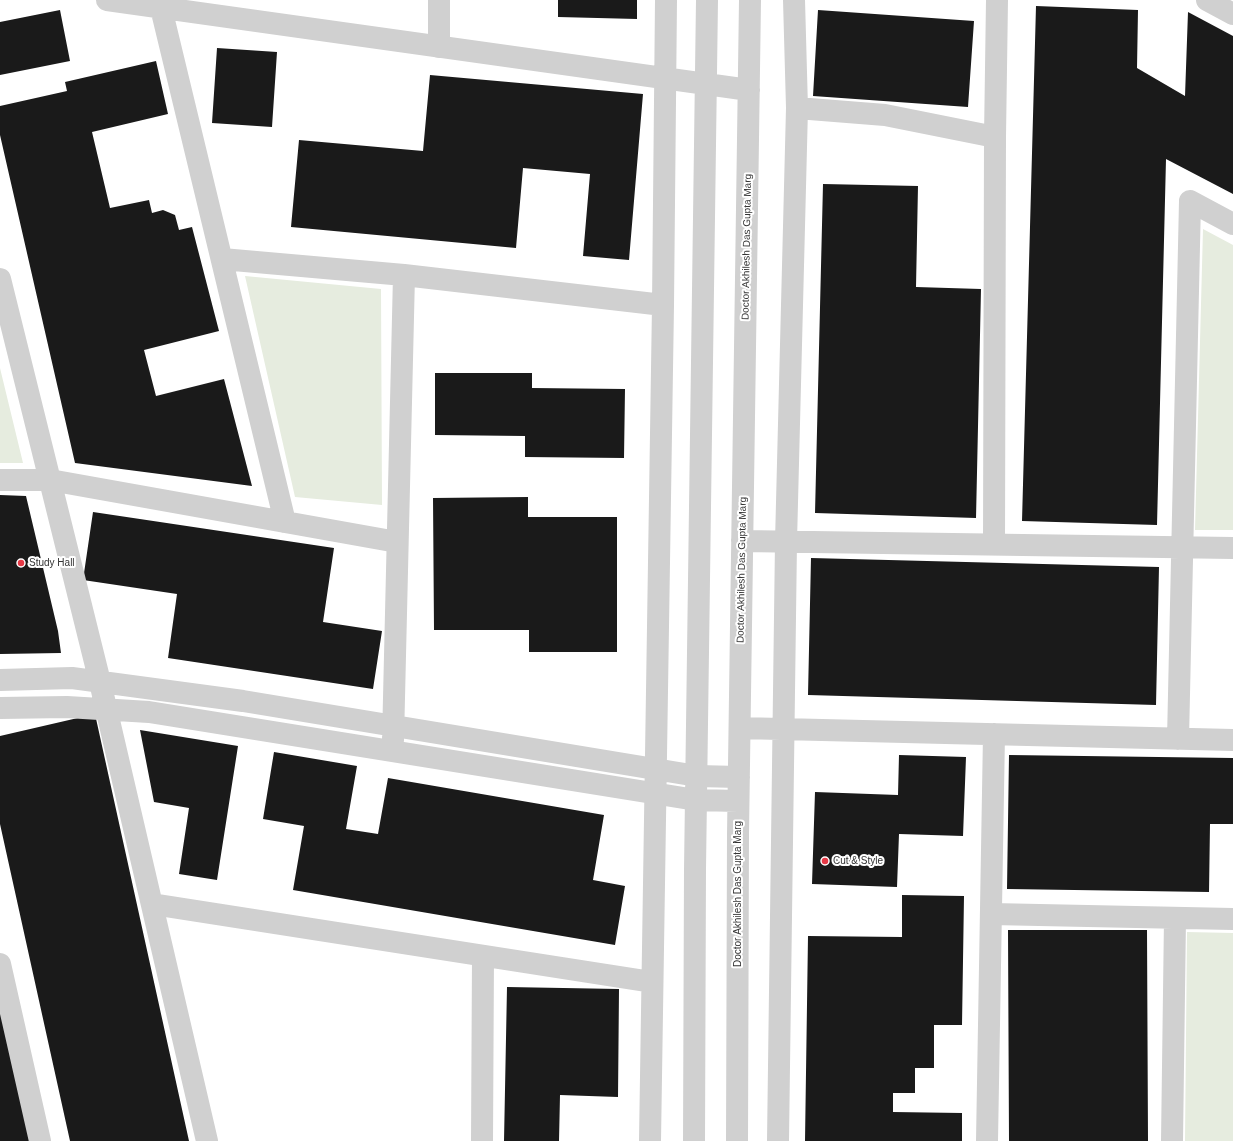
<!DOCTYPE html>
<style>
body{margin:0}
canvas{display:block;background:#fff}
</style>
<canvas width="1233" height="1141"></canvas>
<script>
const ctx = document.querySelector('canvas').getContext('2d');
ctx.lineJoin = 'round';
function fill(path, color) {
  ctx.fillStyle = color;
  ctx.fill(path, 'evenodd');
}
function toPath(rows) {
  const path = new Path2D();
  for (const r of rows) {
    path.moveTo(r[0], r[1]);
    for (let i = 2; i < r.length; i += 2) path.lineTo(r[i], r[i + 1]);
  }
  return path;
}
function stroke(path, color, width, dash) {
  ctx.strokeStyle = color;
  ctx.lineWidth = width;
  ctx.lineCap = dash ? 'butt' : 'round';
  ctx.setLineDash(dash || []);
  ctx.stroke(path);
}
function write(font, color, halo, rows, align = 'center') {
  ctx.font = font + ' Helvetica,sans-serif';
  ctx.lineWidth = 4;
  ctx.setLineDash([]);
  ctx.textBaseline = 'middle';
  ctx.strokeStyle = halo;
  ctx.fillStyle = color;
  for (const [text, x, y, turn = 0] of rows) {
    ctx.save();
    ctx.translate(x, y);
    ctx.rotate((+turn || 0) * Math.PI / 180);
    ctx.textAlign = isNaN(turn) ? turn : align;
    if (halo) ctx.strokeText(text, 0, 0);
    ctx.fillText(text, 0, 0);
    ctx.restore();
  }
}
fill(toPath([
 [1203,229,1233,245,1233,530,1195,530],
 [245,276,381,289,382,505,295,497],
 [0,368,23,463,0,463],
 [1187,932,1233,933,1233,1141,1185,1141]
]), '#e6ecdf');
fill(toPath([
 [558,0,637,0,637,19,558,17],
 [1036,6,1138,10,1137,68,1185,96,1188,12,1233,36,1233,194,1166,159,1157,525,1022,521],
 [60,10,70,61,0,75,0,22],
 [818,10,974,21,968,107,813,96],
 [217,48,277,52,272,127,212,123],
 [156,61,168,114,92,132,110,208,149,200,152,213,163,210,175,215,179,230,192,227,219,331,144,350,156,396,224,379,252,486,75,463,0,135,0,106,67,91,65,82],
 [430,75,643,94,629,260,583,256,590,174,523,168,516,248,291,227,299,140,423,151],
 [823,184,918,186,916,287,981,289,976,518,815,513],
 [435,373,532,373,532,388,625,389,624,458,525,457,525,436,435,435],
 [0,495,26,496,58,631,61,653,0,654],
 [528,497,528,517,617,517,617,652,529,652,529,630,434,630,433,498],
 [93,512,334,548,323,622,382,631,373,689,168,658,177,594,83,580],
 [811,558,1159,567,1156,705,808,695],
 [95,714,189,1141,70,1141,0,824,0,736],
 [140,730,238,746,217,880,179,874,189,808,154,802],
 [274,752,357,766,346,829,378,834,388,778,604,815,593,880,625,886,615,945,293,890,304,826,263,819],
 [899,755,966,757,963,836,899,834,897,887,812,884,815,792,898,795],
 [1009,755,1233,758,1233,824,1210,824,1209,892,1007,889],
 [902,895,964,896,962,1025,934,1025,934,1068,915,1068,915,1093,893,1093,893,1112,962,1113,962,1141,805,1141,808,936,902,937],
 [1008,930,1147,930,1148,1141,1009,1141],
 [507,987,619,989,618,1097,560,1095,559,1141,504,1141],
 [0,1001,33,1141,0,1141]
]), '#1a1a1a');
stroke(toPath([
 [107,0,749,90],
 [1207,0,1233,14],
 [161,8,285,522],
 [439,47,439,0],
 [797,108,885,115,995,137],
 [222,259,404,275,663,305],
 [0,279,100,682,207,1141],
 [0,480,50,480,397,542],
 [742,541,1233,548],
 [994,544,995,137,997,0],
 [0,680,72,678,243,701,697,776,739,777],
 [0,708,67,707,149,712,696,800,738,801],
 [740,728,1233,740],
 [1178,739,1190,201,1233,224],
 [393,740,404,275],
 [152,904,652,982],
 [991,914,1233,919],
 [0,964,40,1141],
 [482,1141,483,956],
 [650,1141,663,305,666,0],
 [694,1141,695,869,707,0],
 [737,1141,738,834,750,0],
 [778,1141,786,542,797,108,794,0],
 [987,1141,994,734],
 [1172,1141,1175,918]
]), '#d0d0d0', 22);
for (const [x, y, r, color] of [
 [21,563,4,"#e63946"],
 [825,861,4,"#e63946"]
]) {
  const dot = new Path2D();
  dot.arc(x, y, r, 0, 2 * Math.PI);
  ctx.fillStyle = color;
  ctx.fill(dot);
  stroke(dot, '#fff', 1.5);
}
write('10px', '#333', '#fff', [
 ["Doctor Akhilesh Das Gupta Marg",747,247,-89],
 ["Doctor Akhilesh Das Gupta Marg",742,570,-89],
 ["Doctor Akhilesh Das Gupta Marg",738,894,-90]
]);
write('10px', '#333', '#fff', [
 ["Study Hall",29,563],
 ["Cut & Style",833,861]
], 'left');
</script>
